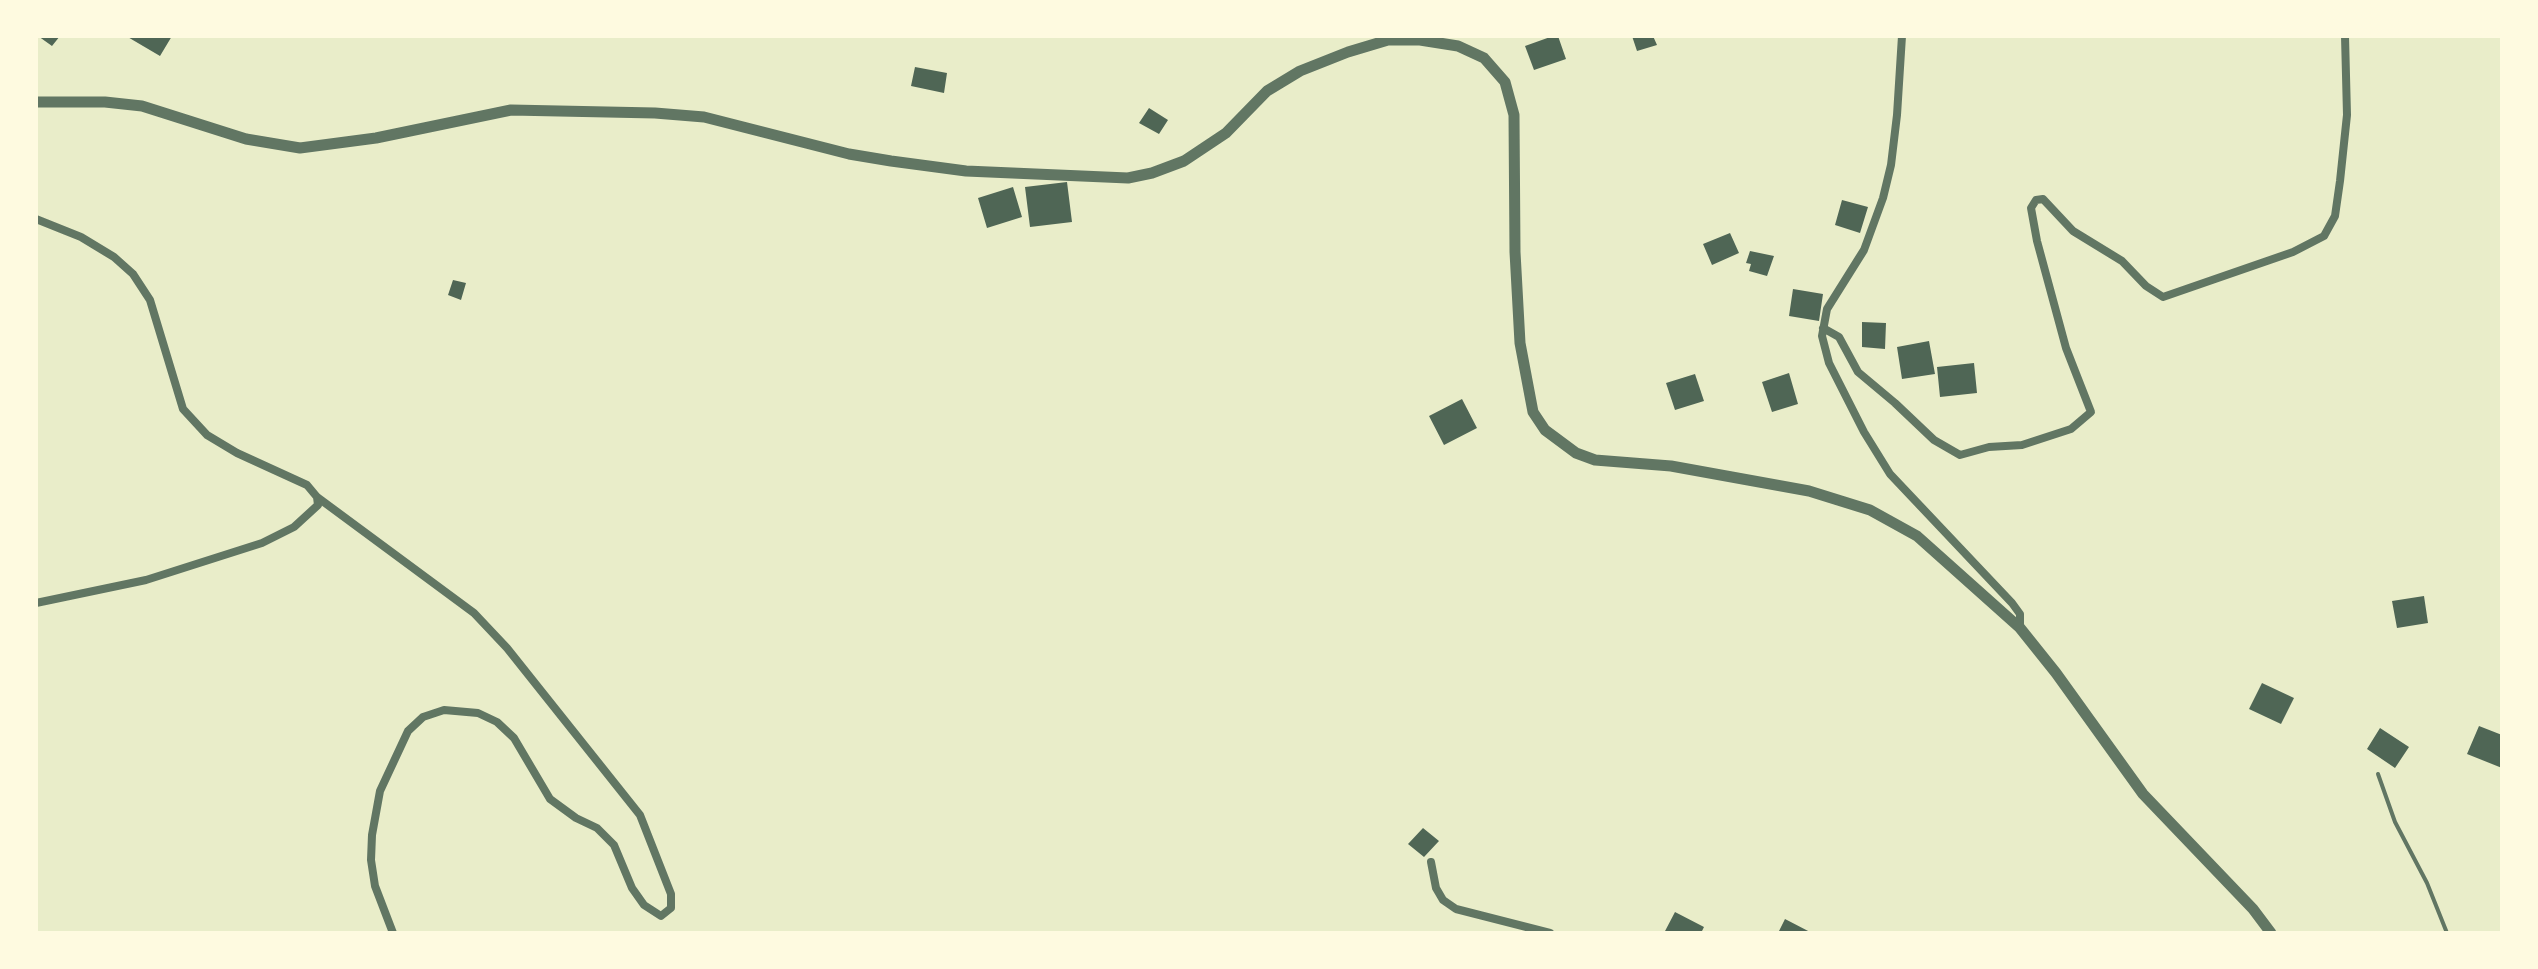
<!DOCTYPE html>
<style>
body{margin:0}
#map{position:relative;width:2538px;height:969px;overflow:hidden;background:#e9edc9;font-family:"Fira Sans Condensed",sans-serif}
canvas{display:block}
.frame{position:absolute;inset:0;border:38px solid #fefae0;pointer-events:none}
</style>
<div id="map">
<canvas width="2538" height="969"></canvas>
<div class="frame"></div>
</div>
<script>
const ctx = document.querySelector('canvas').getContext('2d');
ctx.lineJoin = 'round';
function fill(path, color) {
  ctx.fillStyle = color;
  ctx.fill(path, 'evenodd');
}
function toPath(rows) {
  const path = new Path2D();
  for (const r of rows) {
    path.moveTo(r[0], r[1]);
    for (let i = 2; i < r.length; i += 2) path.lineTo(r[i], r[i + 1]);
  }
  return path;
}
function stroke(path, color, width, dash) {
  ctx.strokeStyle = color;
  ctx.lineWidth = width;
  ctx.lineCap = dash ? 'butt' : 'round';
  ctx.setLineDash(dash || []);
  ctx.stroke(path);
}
fill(toPath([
 [38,36,60,36,52,46],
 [126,36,172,36,160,56],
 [1553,36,1558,36,1566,59,1534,70,1525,46],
 [1632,36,1653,36,1657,45,1637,51],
 [915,67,947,73,944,93,911,86],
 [1149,108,1168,120,1159,134,1139,123],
 [1067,182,1072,222,1030,227,1025,187],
 [1013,187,1022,217,987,228,978,198],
 [1842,200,1868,207,1860,233,1835,225],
 [1730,233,1739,253,1712,265,1703,244],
 [1750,251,1774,256,1767,276,1749,271,1751,264,1746,263],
 [453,280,466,283,461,300,448,295],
 [1793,289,1823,294,1819,321,1789,316],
 [1862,322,1886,323,1885,349,1862,347],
 [1929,341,1935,374,1902,379,1897,347],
 [1974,363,1977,393,1940,397,1937,367],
 [1789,373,1798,404,1772,412,1762,382],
 [1695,374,1704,401,1675,410,1666,383],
 [1462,399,1477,428,1444,445,1429,416],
 [2424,596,2428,623,2397,628,2392,601],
 [2262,683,2294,698,2281,724,2249,709],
 [2479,726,2502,735,2502,768,2467,754],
 [2380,728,2409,747,2395,768,2367,749],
 [1423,828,1439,841,1424,857,1408,844],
 [1675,912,1704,927,1701,933,1664,933],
 [1785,919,1812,933,1778,933]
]), '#4f6655');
stroke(toPath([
 [2378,774,2395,822,2427,883,2447,933]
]), '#617663', 4);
stroke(toPath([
 [1902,36,1897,115,1891,165,1883,198,1864,250,1827,309,1822,336,1829,363,1864,432,1890,474,2012,603,2020,614,2020,628],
 [36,219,81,237,114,257,133,274,150,300,183,409,207,435,237,453,307,485,317,497,474,613,507,648,640,815,671,894,671,908,661,916,644,905,632,888,614,845,597,828,576,818,550,799,514,738,497,722,478,713,444,710,423,717,408,731,380,791,372,835,371,860,375,886,393,933],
 [1823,328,1839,337,1858,372,1895,403,1934,440,1960,455,1989,447,2022,445,2071,429,2091,412,2066,348,2037,241,2031,208,2036,200,2043,199,2073,231,2122,261,2146,286,2163,297,2293,252,2324,236,2335,216,2340,181,2347,115,2345,36],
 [36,603,146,580,262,543,294,527,318,505,317,497],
 [1431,862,1436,888,1443,900,1456,909,1550,933]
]), '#617663', 8);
stroke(toPath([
 [36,102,105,102,142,106,246,139,300,148,376,138,511,110,655,113,704,117,849,154,891,161,966,171,1128,178,1152,173,1184,161,1226,133,1267,91,1300,71,1348,52,1388,40,1420,40,1458,46,1484,58,1505,82,1514,115,1515,252,1520,343,1533,412,1545,430,1576,453,1595,460,1671,466,1809,491,1870,510,1917,536,2020,628,2056,673,2143,794,2253,909,2271,933]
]), '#617663', 11);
</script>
